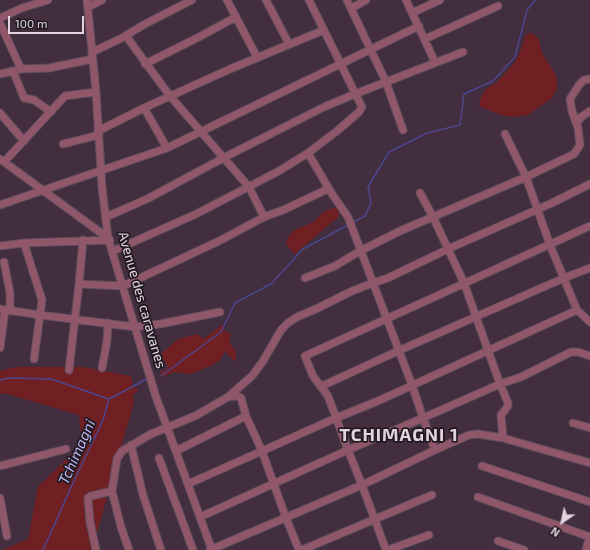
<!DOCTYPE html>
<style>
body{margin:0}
#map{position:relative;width:590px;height:550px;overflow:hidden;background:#422e3e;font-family:"Exo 2",sans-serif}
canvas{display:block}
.north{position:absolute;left:542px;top:502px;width:40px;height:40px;-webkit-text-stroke:3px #231921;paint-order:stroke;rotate:214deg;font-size:11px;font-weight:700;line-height:16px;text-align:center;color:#e1d4de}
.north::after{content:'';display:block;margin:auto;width:14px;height:18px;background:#e1d4de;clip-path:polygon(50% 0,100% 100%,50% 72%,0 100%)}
.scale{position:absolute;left:8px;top:16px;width:76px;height:18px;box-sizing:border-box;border:2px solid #e1d4de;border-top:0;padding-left:5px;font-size:12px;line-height:14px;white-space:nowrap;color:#e1d4de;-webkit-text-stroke:3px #231921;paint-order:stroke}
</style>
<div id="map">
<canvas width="590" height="550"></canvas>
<div class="north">N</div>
<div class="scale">100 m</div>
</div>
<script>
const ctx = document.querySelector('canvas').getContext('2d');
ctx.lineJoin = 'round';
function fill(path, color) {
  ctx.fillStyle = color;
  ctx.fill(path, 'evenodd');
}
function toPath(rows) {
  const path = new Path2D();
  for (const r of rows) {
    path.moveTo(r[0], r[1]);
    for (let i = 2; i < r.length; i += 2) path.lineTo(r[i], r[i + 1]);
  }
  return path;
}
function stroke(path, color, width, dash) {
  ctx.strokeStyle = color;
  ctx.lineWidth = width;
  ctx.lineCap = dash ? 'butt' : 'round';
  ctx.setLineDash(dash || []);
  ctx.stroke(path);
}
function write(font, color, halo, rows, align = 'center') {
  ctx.font = font + ' "Exo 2",sans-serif';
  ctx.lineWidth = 3.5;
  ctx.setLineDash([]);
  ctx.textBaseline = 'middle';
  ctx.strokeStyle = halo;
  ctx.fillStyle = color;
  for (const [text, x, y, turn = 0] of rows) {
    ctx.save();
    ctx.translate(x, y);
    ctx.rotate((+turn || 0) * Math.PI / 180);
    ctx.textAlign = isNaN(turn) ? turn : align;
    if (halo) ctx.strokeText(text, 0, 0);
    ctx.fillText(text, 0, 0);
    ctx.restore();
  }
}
fill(toPath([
 [532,33,539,39,542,53,556,75,557,81,557,89,552,98,528,115,512,117,500,115,479,106,481,97,486,89,496,83,510,68,516,61,524,42,524,38,527,34],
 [333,208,336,208,338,209,339,214,338,217,298,251,294,255,294,253,286,244,287,239,293,231,315,221,323,212],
 [223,324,224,330,231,334,229,342,236,352,236,360,234,361,225,351,220,360,209,367,207,367,196,372,189,374,175,372,162,377,160,373,168,368,161,354,178,339,197,334,204,339],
 [16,367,83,367,131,376,133,388,136,387,138,389,138,391,133,395,134,402,92,550,2,550,28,539,38,487,82,444,79,415,4,393,0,394,0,371]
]), '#702022');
stroke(toPath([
 [353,222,365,216,371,203,368,187,389,152,427,133,460,125,464,94,493,81,515,57,527,10,535,0],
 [161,376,221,332,235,303,271,284,303,249,348,225],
 [0,380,10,378,51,379,109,399],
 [43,550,73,483,103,420,109,399,147,379]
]), '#4d468f', 1.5);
const minor = toPath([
 [87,0,96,92,102,187,108,238,156,397,212,550],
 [227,0,257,57],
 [266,0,289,44],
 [347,0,386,82,403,130],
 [406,0,435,62],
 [88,7,102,0],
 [352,8,366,0],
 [412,13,440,0],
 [0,18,22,8,48,0],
 [0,23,21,69],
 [126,36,170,96,249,187,264,217],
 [425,39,498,6],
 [92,52,120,39,145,24,192,0],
 [145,64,199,37,236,17],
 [13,71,24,98,34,100,51,112],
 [0,74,21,69,49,68,93,59],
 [144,108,167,148],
 [0,113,24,141],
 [577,123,581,117,590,111],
 [98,131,144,108,230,69,324,30],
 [505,134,526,177,550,245,577,310,590,322],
 [63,144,99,135],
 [308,153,332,194,348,217,412,385,423,418,500,384,521,377,571,352,578,352,590,356],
 [0,159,108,238],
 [4,162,65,96,96,92],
 [420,193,433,217,464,283,500,384,508,403,508,406,501,415,503,438],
 [0,205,167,148,419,26],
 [106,217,147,199,229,155,324,107,355,94,463,52],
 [24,243,42,300,34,359],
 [0,246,24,243,110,240],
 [113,251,196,214,279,171,308,153,337,131,359,112,362,107,309,0],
 [4,262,10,293,10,311],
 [305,278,335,266,360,251,400,231,526,177,574,154,580,145,578,128,572,111,570,99,579,85,584,80,590,79],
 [79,284,123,286,219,241,264,217,283,210,328,189],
 [0,309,40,315,135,327,160,324,220,312],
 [0,348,5,310],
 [102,368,107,341,108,323],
 [69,370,79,284,83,240],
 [322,386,398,351,564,278,590,268],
 [228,397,237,396,241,398,246,416,262,451,286,518,299,550],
 [573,423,590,428],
 [131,445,143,495,161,550],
 [435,450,469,435,478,434,503,438,590,463],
 [176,451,246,416],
 [159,458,193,550],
 [0,466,66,449],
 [482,466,590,502],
 [188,484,336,418,378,401,577,310],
 [478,497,590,537],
 [0,498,7,536],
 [200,517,348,450,423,418,435,450,362,485,348,450,328,396,313,376,305,356,590,226],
 [498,541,524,550],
 [96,550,90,522,88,498,91,496,112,491],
 [129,550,121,527,112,491,117,459,122,451,151,434,195,416,228,397,252,376,263,361,281,330,288,323,297,317,318,308,352,291,373,283,388,278,448,249,552,203,590,184],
 [210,550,362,485,386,550],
 [302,550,432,495],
 [388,550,429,535],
 [586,550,590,536]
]);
stroke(minor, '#5f4c5b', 9);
stroke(minor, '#90576a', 7);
write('14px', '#e1d4de', '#231921', [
 ["Avenue des caravanes",142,300,74]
]);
write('italic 15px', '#bab9f8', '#231921', [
 ["Tchimagni",77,452,-66]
]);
ctx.letterSpacing = '1px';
write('bold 18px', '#e1d4de', '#231921', [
 ["TCHIMAGNI 1",399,435]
]);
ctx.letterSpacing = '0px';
</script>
